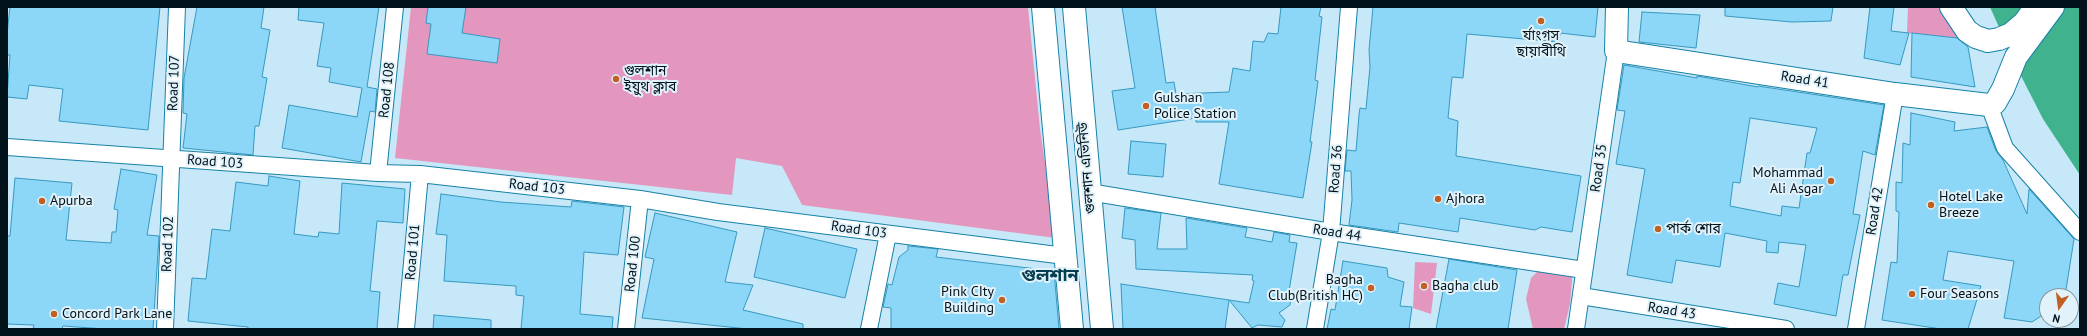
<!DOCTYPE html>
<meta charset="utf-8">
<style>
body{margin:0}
#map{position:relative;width:2087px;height:336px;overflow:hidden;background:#c6e8f8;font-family:"PT Sans",sans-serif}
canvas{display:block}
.frame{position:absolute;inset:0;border:8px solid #01121a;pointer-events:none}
.north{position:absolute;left:2039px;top:288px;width:40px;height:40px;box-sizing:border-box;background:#e1f2fa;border:1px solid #8798a0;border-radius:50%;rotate:194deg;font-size:11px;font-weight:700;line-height:16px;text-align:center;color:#01121a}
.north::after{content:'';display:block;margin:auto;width:14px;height:18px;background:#c26024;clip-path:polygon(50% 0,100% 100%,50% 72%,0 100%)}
</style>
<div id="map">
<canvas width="2087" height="336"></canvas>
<div class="frame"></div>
<div class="north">N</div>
</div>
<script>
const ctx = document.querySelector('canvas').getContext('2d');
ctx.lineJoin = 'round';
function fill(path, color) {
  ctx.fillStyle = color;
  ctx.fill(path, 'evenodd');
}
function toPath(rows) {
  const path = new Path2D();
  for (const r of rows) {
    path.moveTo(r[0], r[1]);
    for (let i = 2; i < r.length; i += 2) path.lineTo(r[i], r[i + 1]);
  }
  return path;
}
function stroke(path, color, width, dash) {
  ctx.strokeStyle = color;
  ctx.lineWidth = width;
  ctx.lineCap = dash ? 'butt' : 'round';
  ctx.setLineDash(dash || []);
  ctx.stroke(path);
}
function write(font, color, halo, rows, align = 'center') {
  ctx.font = font + ' "PT Sans","Noto Sans Bengali",sans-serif';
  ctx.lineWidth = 4;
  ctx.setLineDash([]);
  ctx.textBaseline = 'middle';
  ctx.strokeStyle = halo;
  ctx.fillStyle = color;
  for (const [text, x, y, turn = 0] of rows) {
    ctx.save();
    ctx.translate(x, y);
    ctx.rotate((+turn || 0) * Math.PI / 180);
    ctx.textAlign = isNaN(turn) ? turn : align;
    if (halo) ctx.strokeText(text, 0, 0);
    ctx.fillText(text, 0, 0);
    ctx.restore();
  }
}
fill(toPath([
 [411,7,1028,7,1040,129,1056,238,802,205,782,166,736,158,732,195,395,158],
 [1908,7,1951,7,1967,39,1907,33],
 [1415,262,1437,263,1431,314,1413,308],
 [1542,267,1571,271,1572,280,1570,304,1564,329,1533,329,1526,299,1531,278]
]), '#e397be');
fill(toPath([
 [1990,7,2080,7,2080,175,2043,119,2018,70]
]), '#40b28d');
const building = toPath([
 [10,7,160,7,148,130,59,121,63,89,29,85,27,99,7,97,10,55,7,55,7,34,10,7],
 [197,7,264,7,261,28,270,30,262,77,267,78,259,126,255,126,253,155,183,148,187,114,183,113,184,78,197,7],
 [299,7,379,7,367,87,377,89,375,112,370,111,361,162,282,148,289,105,357,117,362,88,329,82,331,68,317,66,324,23,298,20,299,7],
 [428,7,466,7,462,33,500,39,497,63,427,54,431,24,426,23,428,7],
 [1122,7,1155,7,1166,83,1174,82,1176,94,1229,92,1233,68,1250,71,1253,41,1264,42,1268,33,1278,34,1281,7,1321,7,1319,16,1322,17,1315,80,1318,81,1310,142,1312,142,1303,198,1219,184,1229,122,1196,122,1196,118,1118,130,1112,91,1135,88,1122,7],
 [1373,7,1598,7,1595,37,1560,33,1559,42,1467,34,1463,78,1452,77,1448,118,1458,121,1456,156,1581,176,1572,232,1541,227,1535,230,1460,218,1458,232,1399,223,1398,232,1349,225,1352,200,1351,171,1345,171,1347,150,1356,151,1359,115,1360,108,1366,109,1370,67,1369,50,1373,7],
 [1725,7,1833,7,1831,21,1792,22,1725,16,1725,7],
 [1870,7,1894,7,1891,31,1909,33,1900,65,1864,58,1870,7],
 [1642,12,1700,15,1696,48,1639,42,1642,12],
 [1912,33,1957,38,1968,47,1975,87,1911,77,1912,33],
 [1624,65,1697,78,1697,76,1758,87,1758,86,1884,105,1875,155,1863,151,1853,214,1860,215,1848,275,1843,275,1836,316,1774,304,1778,283,1799,287,1806,245,1779,242,1778,253,1766,252,1767,241,1725,233,1720,267,1676,260,1672,283,1627,275,1645,169,1616,164,1625,111,1617,110,1624,65],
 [1750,118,1817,128,1810,153,1807,153,1799,208,1782,206,1781,216,1730,206,1733,182,1740,183,1750,118],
 [1911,113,1955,122,1954,131,1987,127,1996,151,2003,160,2027,214,2029,189,2074,239,2065,296,2047,296,2047,312,2032,322,2004,318,2014,261,1948,251,1943,280,1981,286,1968,329,1941,329,1882,320,1891,262,1897,263,1899,212,1896,211,1896,182,1902,183,1903,143,1910,145,1911,113],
 [1131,141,1166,144,1163,177,1128,174,1131,141],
 [121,169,157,175,147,235,159,236,153,329,105,329,63,326,62,329,33,329,34,325,7,324,7,236,10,236,15,178,72,183,66,240,111,243,112,232,116,232,118,210,114,209,121,169],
 [269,176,300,181,294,234,318,237,319,232,339,234,342,183,405,189,403,223,377,221,370,291,380,292,377,329,248,329,248,327,188,321,192,278,206,279,212,229,230,231,236,182,268,186,269,176],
 [441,194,501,202,571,207,572,201,624,207,618,255,584,252,580,314,613,317,612,329,521,329,524,296,516,295,516,286,444,281,447,235,436,234,441,194],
 [1125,208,1161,213,1157,249,1187,249,1186,218,1247,228,1245,237,1272,242,1274,232,1290,235,1289,242,1297,243,1289,291,1292,291,1290,305,1279,313,1285,320,1282,327,1258,325,1252,328,1229,300,1249,303,1254,281,1252,280,1253,275,1136,269,1135,240,1122,238,1125,208],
 [655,213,737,232,725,282,753,285,743,310,803,324,803,329,748,329,642,318,654,259,645,257,655,213],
 [765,228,857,249,845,298,754,277,765,228],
 [908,246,938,249,936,257,1054,271,1059,329,891,329,891,308,883,307,888,284,892,285,899,257,908,250,908,246],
 [1449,259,1517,270,1508,329,1436,329,1449,259],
 [1343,261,1387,268,1388,277,1404,282,1400,306,1412,307,1409,329,1327,329,1331,309,1335,310,1343,261],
 [1121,284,1229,300,1225,329,1123,329,1121,284],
 [434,315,491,320,491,329,433,329,434,315]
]);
fill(building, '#8cd6f7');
stroke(building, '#3699bf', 1);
const minor = toPath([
 [1989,105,2005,148,2080,232],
 [7,147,378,173,420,174,640,199,718,212,1065,256],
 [378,173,395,7],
 [1089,192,1331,232,1584,270],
 [1581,296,1786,329],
 [165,329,177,7],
 [406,329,420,174],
 [626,329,640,199],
 [869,329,888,234],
 [1315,329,1331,232,1349,7],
 [1576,329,1616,51],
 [1856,329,1895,94]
]);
const secondary = toPath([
 [1043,7,1072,329],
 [1074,7,1102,329],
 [1617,7,1616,51,1895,94,1989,105,1995,103,2003,89,2016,57,2053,7],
 [1951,7,1967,31,1976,37,1988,41,1999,39,2011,34,2024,23,2035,8]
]);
stroke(minor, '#1682a7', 18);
stroke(secondary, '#1682a7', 24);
stroke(minor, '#fff', 16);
stroke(secondary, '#fff', 22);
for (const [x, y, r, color] of [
 [1541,21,4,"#c26024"],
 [616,79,4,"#c26024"],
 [1146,106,4,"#c26024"],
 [1831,181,4,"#c26024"],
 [1438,199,4,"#c26024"],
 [42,201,4,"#c26024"],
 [1931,205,4,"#c26024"],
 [1658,229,4,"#c26024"],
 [1424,286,4,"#c26024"],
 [1371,288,4,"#c26024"],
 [1912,294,4,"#c26024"],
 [1002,300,4,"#c26024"],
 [54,314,4,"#c26024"]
]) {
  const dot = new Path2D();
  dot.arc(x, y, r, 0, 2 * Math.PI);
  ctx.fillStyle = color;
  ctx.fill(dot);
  stroke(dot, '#e1f2fa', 1.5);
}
write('14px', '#01121a', '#e1f2fa', [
 ["র্যাংগস",1541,36,"center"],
 ["ছায়াবীথি",1541,52,"center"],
 ["গুলশান",624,71],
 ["ইয়ুথ ক্লাব",624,87],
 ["Gulshan",1154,98],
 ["Police Station",1154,114],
 ["Mohammad",1823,173,"right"],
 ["Ali Asgar",1823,189,"right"],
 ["Hotel Lake",1939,197],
 ["Breeze",1939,213],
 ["Ajhora",1446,199],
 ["Apurba",50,201],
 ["পার্ক শোর",1666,229],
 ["Bagha",1363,280,"right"],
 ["Club(British HC)",1363,296,"right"],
 ["Bagha club",1432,286],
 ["Pink CIty",994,292,"right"],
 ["Building",994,308,"right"],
 ["Four Seasons",1920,294],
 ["Concord Park Lane",62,314]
], 'left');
write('14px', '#01121a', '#e1f2fa', [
 ["Road 41",1805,80,9],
 ["Road 107",174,83,-88],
 ["Road 108",387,90,-84],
 ["Road 103",215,162,4],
 ["গুলশান এভিনিউ",1087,168,-95],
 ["Road 35",1599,168,-82],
 ["Road 36",1336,169,-86],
 ["Road 103",537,187,6],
 ["Road 42",1875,211,-81],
 ["Road 103",859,230,8],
 ["Road 44",1337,233,9],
 ["Road 102",168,244,-88],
 ["Road 101",413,252,-85],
 ["Road 100",633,264,-84],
 ["Road 43",1672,311,9]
]);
write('bold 18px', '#053d51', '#e1f2fa', [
 ["গুলশান",1050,276]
]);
</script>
